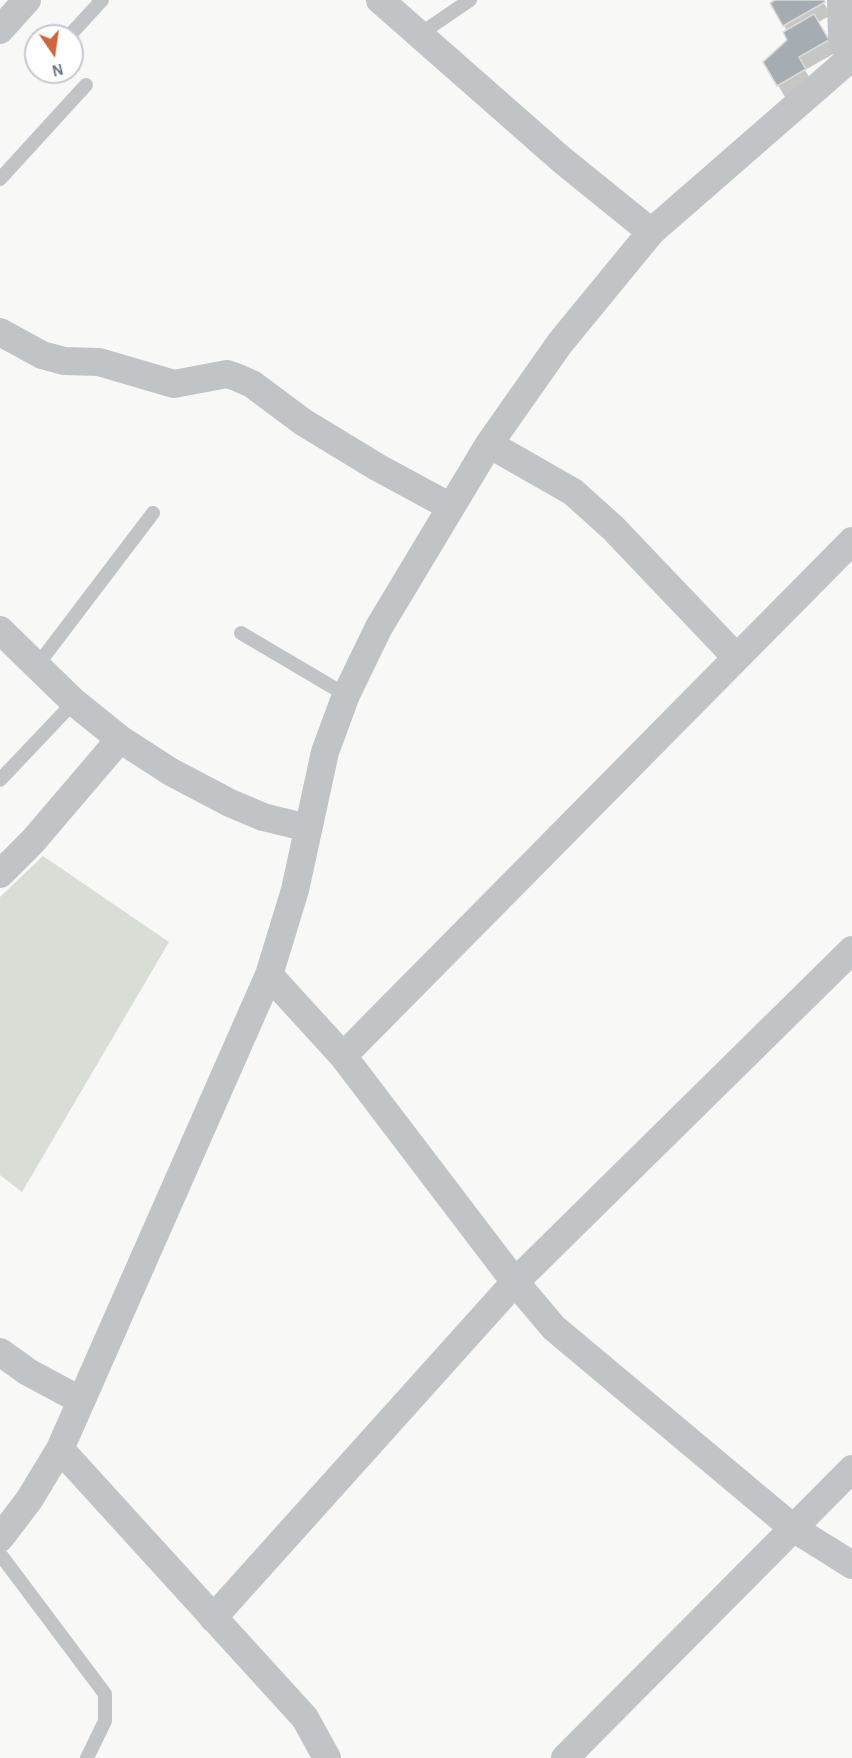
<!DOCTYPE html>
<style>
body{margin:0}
#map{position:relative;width:852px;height:1758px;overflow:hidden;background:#f8f8f6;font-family:"Alegreya Sans",sans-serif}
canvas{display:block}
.north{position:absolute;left:24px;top:24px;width:60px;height:60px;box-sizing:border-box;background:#fff;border:2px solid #c4c9ce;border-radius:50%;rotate:167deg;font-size:16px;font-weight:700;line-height:24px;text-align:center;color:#6b7884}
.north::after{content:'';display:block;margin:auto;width:21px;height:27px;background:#d0643e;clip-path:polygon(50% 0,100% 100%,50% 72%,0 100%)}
</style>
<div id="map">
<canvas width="852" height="1758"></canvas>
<div class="north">N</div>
</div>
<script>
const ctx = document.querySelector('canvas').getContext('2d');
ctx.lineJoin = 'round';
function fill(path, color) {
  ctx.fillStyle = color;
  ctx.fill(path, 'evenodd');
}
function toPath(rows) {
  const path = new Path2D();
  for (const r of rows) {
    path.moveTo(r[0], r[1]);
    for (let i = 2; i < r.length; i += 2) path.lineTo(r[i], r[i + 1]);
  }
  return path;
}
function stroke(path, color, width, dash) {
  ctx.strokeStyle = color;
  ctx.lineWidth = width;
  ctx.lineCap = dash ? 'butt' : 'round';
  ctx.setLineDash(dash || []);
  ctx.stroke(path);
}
fill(toPath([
 [43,856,169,942,22,1192,0,1175,0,897]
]), '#d8ddd6');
fill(toPath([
 [778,0,822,0,831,15,817,23,835,53,805,70,812,82,785,97,765,63,789,40,787,31,772,3]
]), '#0003');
const building = toPath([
 [775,0,824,0,825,2,783,26,770,3,775,0],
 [814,14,829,40,799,57,806,69,777,86,763,62,787,40,783,32,814,14]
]);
fill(building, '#a6adb2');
stroke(building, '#dadad8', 1.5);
stroke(toPath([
 [420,34,470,0],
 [70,35,102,0],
 [0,179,86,85],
 [241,633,346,695],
 [36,667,153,513],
 [0,780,74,702],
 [0,1554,105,1694,105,1721,87,1758]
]), '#c0c4c7', 14);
stroke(toPath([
 [380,0,562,160,651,232],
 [841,0,842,39,852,61],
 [0,30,27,0],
 [0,332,42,355,64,361,99,362,174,384,227,374,236,377,252,384,303,422,377,467,449,506],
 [489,444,573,492,613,528,736,657],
 [0,630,74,702,120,739,171,772,230,803,263,817,308,828],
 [0,874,33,841,120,739],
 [269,975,343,1056,515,1282,554,1328,793,1528,852,1565],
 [343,1056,852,541],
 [0,1352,28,1372,80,1400],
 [60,1449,305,1718,327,1758],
 [0,1538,29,1500,60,1449,269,975,295,890,325,752,346,695,379,627,489,444,560,343,651,232,852,57],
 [213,1618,515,1282,852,950],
 [565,1758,852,1469]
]), '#c0c4c7', 28);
</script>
